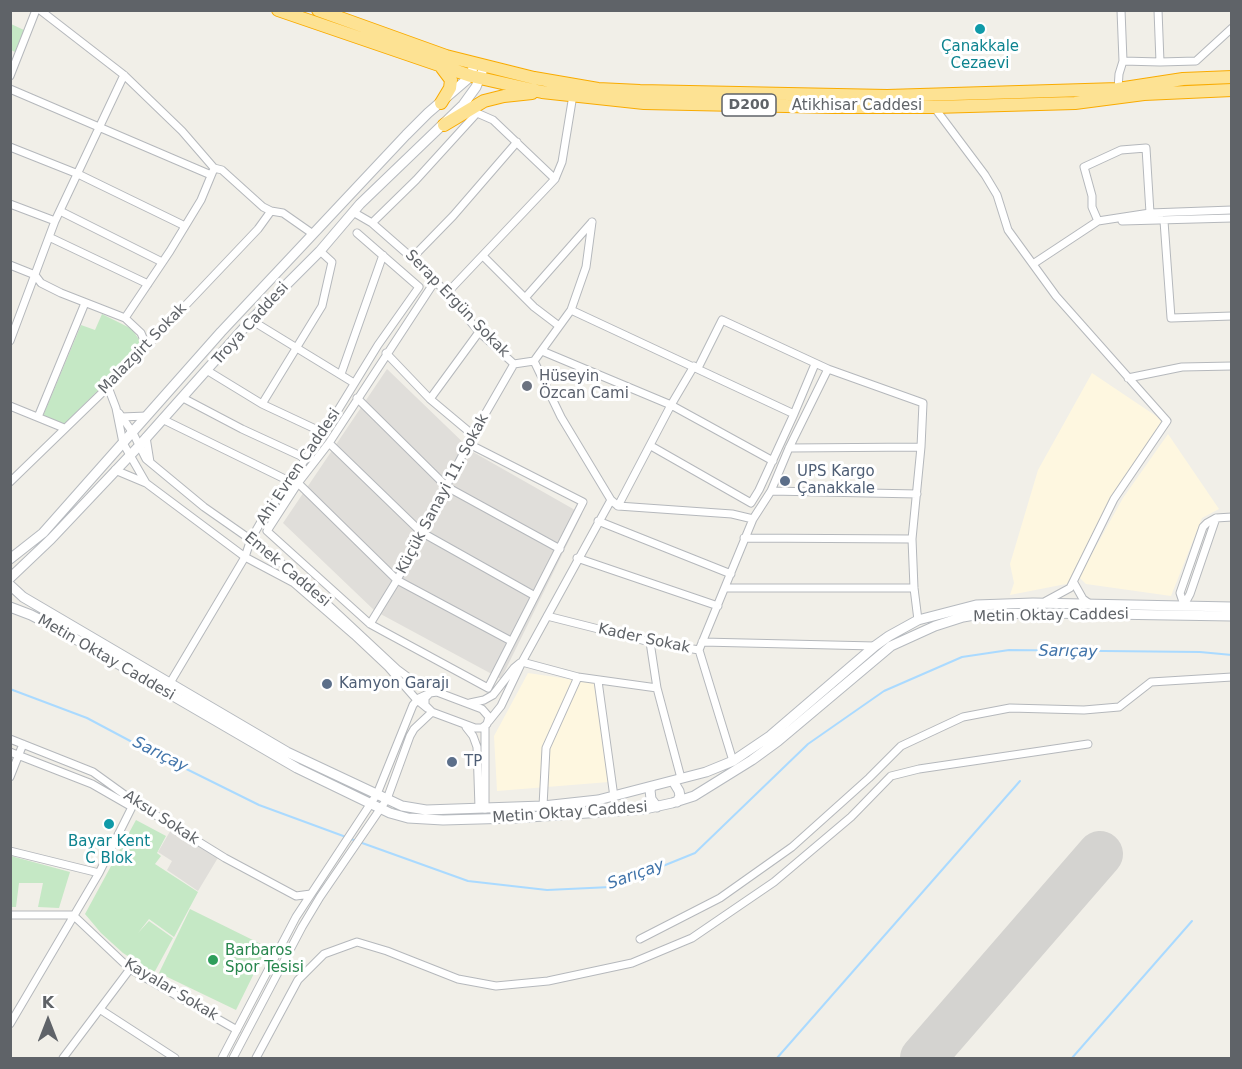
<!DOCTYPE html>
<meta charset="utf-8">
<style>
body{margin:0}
#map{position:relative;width:1242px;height:1069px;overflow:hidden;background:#f1efe8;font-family:"DejaVu Sans",sans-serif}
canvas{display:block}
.frame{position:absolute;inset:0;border:12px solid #5f6368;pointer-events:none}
.north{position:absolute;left:18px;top:991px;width:60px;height:60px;-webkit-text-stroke:4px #fff;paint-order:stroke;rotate:0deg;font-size:16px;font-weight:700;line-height:24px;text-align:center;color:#5f6368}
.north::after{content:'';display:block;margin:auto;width:21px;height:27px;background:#5f6368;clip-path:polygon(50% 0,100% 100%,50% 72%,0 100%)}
</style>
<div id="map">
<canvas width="1242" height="1069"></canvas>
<div class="frame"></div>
<div class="north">K</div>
</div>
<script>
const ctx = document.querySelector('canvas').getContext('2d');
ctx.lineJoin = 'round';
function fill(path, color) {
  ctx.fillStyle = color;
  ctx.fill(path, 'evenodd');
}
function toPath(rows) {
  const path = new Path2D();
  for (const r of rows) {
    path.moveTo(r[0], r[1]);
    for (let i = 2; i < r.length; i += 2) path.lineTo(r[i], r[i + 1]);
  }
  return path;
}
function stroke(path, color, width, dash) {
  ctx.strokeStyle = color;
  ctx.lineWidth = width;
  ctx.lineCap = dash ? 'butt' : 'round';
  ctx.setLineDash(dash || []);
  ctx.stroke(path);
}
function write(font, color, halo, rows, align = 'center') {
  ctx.font = font + ' "DejaVu Sans",sans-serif';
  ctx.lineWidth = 6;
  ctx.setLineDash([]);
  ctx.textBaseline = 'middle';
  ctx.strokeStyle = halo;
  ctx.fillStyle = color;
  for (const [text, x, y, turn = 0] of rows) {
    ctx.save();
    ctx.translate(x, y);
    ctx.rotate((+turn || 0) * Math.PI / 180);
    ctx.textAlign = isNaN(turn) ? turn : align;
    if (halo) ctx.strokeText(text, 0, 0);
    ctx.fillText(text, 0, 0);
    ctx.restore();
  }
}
fill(toPath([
 [1092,373,1162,420,1071,583,1010,595,1014,583,1010,564,1038,470],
 [1168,434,1219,509,1202,518,1171,596,1086,584,1079,577,1123,498],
 [528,673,596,683,609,782,497,791,494,736]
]), '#fef7e0');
fill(toPath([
 [387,369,473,452,582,514,501,679,375,611,283,523],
 [172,828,219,856,198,891,167,870,172,861,158,852]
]), '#e0deda');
fill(toPath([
 [11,24,24,30,15,52,11,50],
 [102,314,132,329,140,341,139,350,64,424,43,416,81,325,95,330],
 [136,820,166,836,157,853,161,856,155,864,198,892,174,937,149,919,138,933,149,921,173,938,154,973,123,953,101,933,85,914],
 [11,856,70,872,59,908,38,907,43,883,19,883,16,907,11,907],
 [190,909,267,947,236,1010,159,973]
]), '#c5e8c5');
stroke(toPath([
 [10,689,87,718,134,743,259,805,346,837],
 [351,839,468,881,547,890,611,887,695,853,808,744,884,691,962,657,1009,650,1200,652,1232,655],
 [777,1058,1020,781],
 [1072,1058,1192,921]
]), '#aadaff', 2);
stroke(toPath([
 [923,1058,1100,854]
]), '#d4d3d0', 46);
const street = toPath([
 [40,10,124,75,182,131,214,168,222,170,263,207,271,211,283,213,313,234],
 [1121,10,1123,61],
 [1160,62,1196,61,1232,28],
 [10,76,36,10],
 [10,89,211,175],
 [1118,89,1119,74,1123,61,1160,62,1158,10],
 [934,107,985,175,997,195,1008,230,1056,296,1167,421,1114,499,1070,588,1046,601],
 [10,147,78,174,185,226],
 [10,204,55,221],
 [60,211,162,262],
 [353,212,372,223,412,258,447,293,479,332,514,364,534,361,561,417,611,500,618,506,671,405,694,366],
 [1098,221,1092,207,1092,196,1084,167,1121,150,1146,148,1150,213,1164,221,1171,318,1232,316],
 [1122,221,1232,218],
 [372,223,416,180,477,113,493,120,555,179],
 [49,237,148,284],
 [483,256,534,307,559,326],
 [412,258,453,216,517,142],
 [1033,264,1098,221,1150,213,1232,210],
 [10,265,35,275,41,283,61,293,125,318,141,333,146,345],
 [435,281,329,443,298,483,267,531,370,624,488,688,583,502,469,444],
 [447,293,555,179,562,162,573,95],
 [525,298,592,222],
 [571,310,794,414],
 [125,318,170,251,201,200,213,171],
 [251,320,354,383],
 [10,341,55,221,124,75],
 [542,351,671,405,773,461],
 [386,353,430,399,473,435],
 [534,361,571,310,586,267,592,222],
 [698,368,722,320,828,369,923,403,921,447,912,539,914,588,918,620],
 [208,371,262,404,324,433],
 [341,374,383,255],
 [1128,378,1182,367,1232,366],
 [108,387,116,408,123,443,146,483,245,557,294,583,354,635,388,667,416,699,427,708],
 [183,398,242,429,305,458],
 [357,398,447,487,560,549],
 [430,399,479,332],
 [262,404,322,306,332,262,320,251],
 [10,406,64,428],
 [119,413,133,433,146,459,204,507,267,551,308,586,397,669,416,683,437,692],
 [38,417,85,303],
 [121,417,147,416],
 [162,419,289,481],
 [146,437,150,462],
 [329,443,421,532,535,596],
 [651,446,751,503,759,490,794,414,815,364],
 [789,448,921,447],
 [115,470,146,483],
 [10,482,108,387,258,229,271,211],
 [298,483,397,580,511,641],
 [771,491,917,494],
 [618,506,732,514,753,519,699,650],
 [753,519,771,491,789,448,828,369],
 [598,521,731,574],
 [744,538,912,539],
 [577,558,718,606],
 [1074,583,1083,599,1090,604],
 [725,588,914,588],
 [1184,605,1180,593,1203,527,1207,523,1216,518,1232,517],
 [1184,605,1190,594,1216,518],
 [547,616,650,642,699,650,733,761],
 [370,624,397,580,473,435,514,364],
 [650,642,657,688,681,778],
 [702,642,875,646],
 [522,662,578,677,657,688],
 [598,681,614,797],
 [170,683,245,557,251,539,262,520,324,433,378,345,419,287,357,233],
 [437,692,482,709,489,717,487,724,482,728,475,728,432,712,425,705,425,698,430,693,437,692],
 [470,703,484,700,493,695,514,668,520,663],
 [489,721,501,706,522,662,611,500],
 [466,727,473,736,477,747,479,808],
 [485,727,485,809],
 [10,739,93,772,136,803,225,858,296,896,311,894],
 [10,752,92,784,132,807,99,873,10,1024],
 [10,777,23,744],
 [543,806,546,748,578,677],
 [10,851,99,873],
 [10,915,73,915,130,969,237,1030],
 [640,939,720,898,792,847,869,778,901,746,963,717,1010,708,1084,710,1119,707,1151,682,1232,677],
 [101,1010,175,1058],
 [63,1058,130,969],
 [222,1058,296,917,377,794,413,705,419,698,430,693],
 [233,1058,302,927,320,897,387,799,410,736,414,729,432,712],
 [256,1058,298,980,324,954,357,942,387,951,458,979,496,986,548,981,632,963,692,938,774,882,851,817,891,776,919,769,1088,744]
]);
const secondary = toPath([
 [10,559,43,533,221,332,406,135,428,113,471,76,474,63],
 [10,578,51,539,138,447,251,320,320,251,360,204,463,105,476,87,482,72],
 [10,585,23,597,287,752,402,806,426,810,543,806,598,800,706,772,733,761,770,736,875,646,889,636,918,620,976,605,1033,603,1232,607],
 [10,607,31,615,60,630,297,768,390,813,408,818,443,820,515,818,645,809,672,803,694,796,752,760,778,741,891,646,935,626,963,617,980,614,1044,613,1232,616],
 [673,781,679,791,680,796,677,802],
 [652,786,650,790,651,799,657,807]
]);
const highway = toPath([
 [278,10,471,76,542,92,644,103,833,107,934,107,1075,103,1144,94,1232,90],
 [318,10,446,56,534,78,598,89,640,91,887,96,1118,89,1183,79,1232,77],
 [441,103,450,88,451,80,442,68],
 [444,125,484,101,504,96,532,93]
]);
stroke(street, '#b5b8bc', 9);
stroke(secondary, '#b6babf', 11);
stroke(highway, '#f9ab00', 14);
stroke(street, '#fff', 7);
stroke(secondary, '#fff', 9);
stroke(highway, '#fde293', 12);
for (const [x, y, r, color] of [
 [980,29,6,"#0f9aa8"],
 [527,386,6,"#6b7280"],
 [785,481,6,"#5c6f8a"],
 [327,684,6,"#5c6f8a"],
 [452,762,6,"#5c6f8a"],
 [109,824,6,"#0f9aa8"],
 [213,960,6,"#2e9e5b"]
]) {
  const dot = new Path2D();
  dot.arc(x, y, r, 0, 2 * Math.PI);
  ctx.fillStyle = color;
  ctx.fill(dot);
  stroke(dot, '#fff', 2);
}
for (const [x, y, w] of [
 [749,105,54]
]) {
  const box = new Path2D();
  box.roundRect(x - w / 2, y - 11, w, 22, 4.5);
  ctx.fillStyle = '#fff';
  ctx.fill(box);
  stroke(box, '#5f6368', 1.5);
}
write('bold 14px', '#5f6368', null, [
 ["D200",749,105]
]);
write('15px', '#0d838f', '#fff', [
 ["Çanakkale",980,47],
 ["Cezaevi",980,64],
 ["Bayar Kent",109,842],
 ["C Blok",109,859]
]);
write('15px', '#5f6368', '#fff', [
 ["Atikhisar Caddesi",857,106],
 ["Serap Ergün Sokak",457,304,46],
 ["Troya Caddesi",251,324,-48],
 ["Malazgirt Sokak",143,349,-46],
 ["Ahi Evren Caddesi",299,467,-56],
 ["Küçük Sanayi 11. Sokak",443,494,-62],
 ["Emek Caddesi",287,570,40],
 ["Metin Oktay Caddesi",1051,616,-1],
 ["Kader Sokak",644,639,12],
 ["Metin Oktay Caddesi",106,658,30],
 ["Metin Oktay Caddesi",570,813,-4],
 ["Aksu Sokak",161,818,33],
 ["Kayalar Sokak",171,990,31]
]);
write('15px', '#5b616d', '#fff', [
 ["Hüseyin",539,377],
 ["Özcan Cami",539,394]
], 'left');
write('15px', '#4e5e75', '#fff', [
 ["UPS Kargo",797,472],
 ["Çanakkale",797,489],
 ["Kamyon Garajı",339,684],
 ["TP",464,762]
], 'left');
write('15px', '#27864d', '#fff', [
 ["Barbaros",225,951],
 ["Spor Tesisi",225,968]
], 'left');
write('italic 16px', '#4174aa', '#fff', [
 ["Sarıçay",1068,652,1],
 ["Sarıçay",160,755,27],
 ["Sarıçay",636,875,-20]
]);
</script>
